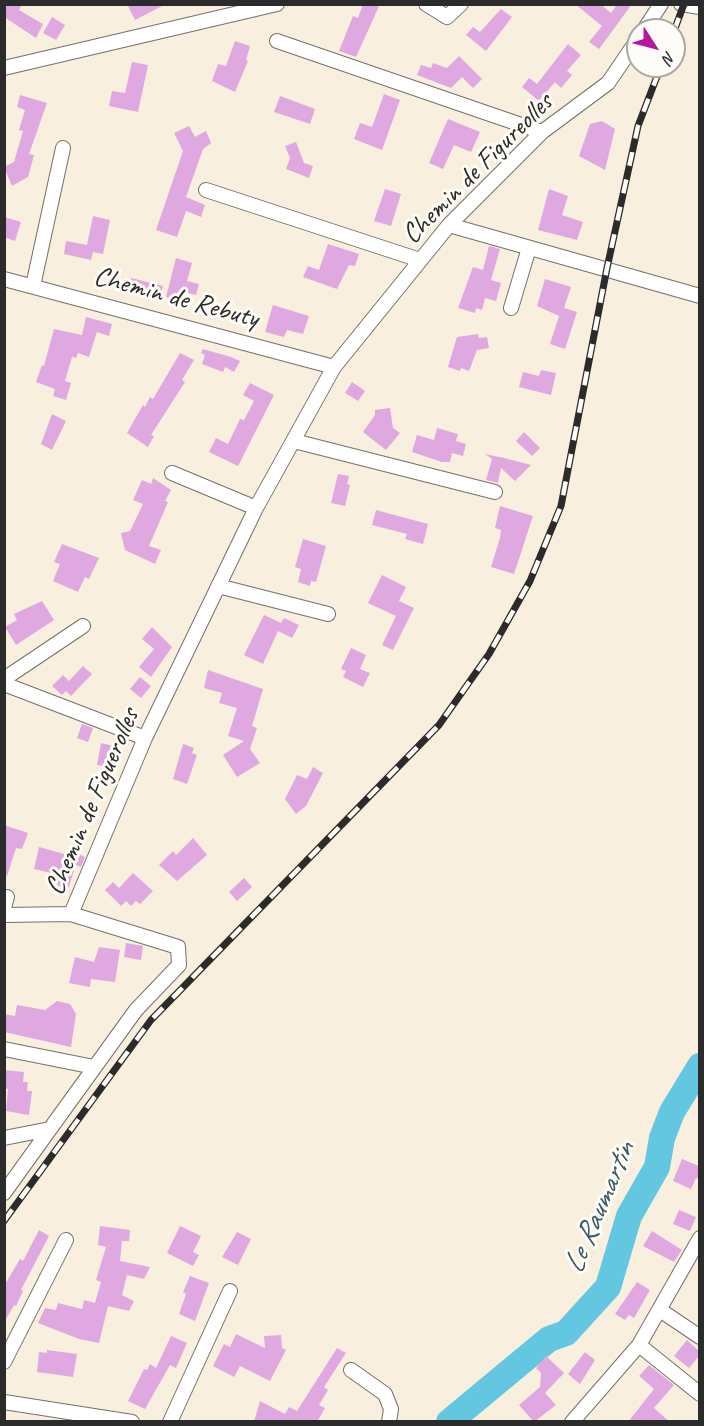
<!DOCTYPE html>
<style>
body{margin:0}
#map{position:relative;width:704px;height:1426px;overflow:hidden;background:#f8efde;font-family:Caveat,sans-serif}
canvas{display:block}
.frame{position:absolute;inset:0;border:6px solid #2b2b2b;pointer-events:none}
.north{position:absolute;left:626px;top:18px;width:60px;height:60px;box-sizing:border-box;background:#fdfcf7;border:2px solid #a9a8a5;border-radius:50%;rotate:126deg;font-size:16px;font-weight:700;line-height:24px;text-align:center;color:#2b2b2b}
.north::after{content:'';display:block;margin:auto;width:21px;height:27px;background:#b5179e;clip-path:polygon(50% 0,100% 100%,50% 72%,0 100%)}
</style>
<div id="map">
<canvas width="704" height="1426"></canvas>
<div class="frame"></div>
<div class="north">N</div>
</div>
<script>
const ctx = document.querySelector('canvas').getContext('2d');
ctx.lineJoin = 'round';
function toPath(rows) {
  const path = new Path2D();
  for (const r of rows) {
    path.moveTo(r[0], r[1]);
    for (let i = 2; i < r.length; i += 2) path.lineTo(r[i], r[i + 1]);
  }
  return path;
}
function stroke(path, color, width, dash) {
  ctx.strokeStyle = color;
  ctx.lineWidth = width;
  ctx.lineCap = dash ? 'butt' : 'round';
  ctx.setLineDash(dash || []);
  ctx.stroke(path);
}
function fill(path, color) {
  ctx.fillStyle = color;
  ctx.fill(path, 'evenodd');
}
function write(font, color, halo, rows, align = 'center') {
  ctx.font = font + ' Caveat,sans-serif';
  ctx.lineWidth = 6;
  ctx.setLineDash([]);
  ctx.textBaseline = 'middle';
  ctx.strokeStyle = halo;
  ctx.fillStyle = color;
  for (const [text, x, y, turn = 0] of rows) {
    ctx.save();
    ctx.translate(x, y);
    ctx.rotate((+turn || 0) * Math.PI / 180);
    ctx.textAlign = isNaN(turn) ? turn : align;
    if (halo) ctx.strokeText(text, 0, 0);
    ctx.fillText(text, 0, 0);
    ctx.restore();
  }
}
stroke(toPath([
 [449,1422,549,1339,566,1333,608,1287,629,1216,657,1167,662,1138,672,1112,700,1066]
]), '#63c7e1', 26);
fill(toPath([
 [4,4,22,4,19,10,43,24,36,38,4,17],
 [127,4,166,4,135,20],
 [363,4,380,4,356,57,339,51,353,16,358,18],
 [575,4,600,4,611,13,617,4,632,4,599,49,589,42,602,26],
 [501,9,512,17,486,51,466,35,473,27,480,32],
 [52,17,65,25,56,40,43,33],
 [235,41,250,46,246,60,248,61,235,92,212,81,218,64,226,66],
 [568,44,581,55,567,71,572,75,561,88,555,82,539,101,522,87,529,78,537,84],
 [459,56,482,79,473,88,462,77,451,88,417,75,421,65,431,68,433,63,447,68],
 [132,62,148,65,138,112,109,106,112,91,125,93],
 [384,94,400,100,382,150,354,139,360,123,372,127],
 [20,95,47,103,29,154,34,155,28,177,12,186,4,167,14,162,23,131,19,130,25,110,17,107],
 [280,96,315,109,310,124,274,112],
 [448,119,480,132,471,152,454,145,443,169,429,163],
 [602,121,615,129,605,170,579,156,590,124],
 [189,126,195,137,206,131,211,143,203,149,186,197,205,205,201,217,186,211,177,237,156,230,183,151,174,133],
 [296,142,304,163,313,166,309,178,286,169,290,158,285,146],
 [385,189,401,194,391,226,374,221],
 [549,189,568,196,562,215,583,222,577,240,538,230],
 [93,216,110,220,103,254,93,252,91,260,64,254,66,241,87,245],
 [4,217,21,222,15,241,4,237],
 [328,244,359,254,355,266,349,265,337,289,303,277,308,266,319,270],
 [489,246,500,249,491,280,501,283,496,301,485,298,482,310,476,308,475,313,458,308,473,267,483,270],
 [176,258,192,263,187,281,199,284,196,295,180,291,177,300,166,297],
 [131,278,163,286,160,298,128,290],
 [545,279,571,287,564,308,577,312,565,349,550,344,559,316,537,306],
 [273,305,309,316,303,334,287,330,284,337,265,332],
 [86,317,112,324,109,336,97,332,89,357,78,353,76,358,72,357,65,381,71,383,66,400,53,396,55,389,36,382,42,365,44,366,54,329,82,335],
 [478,334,479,338,487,337,489,348,477,350,469,371,461,368,460,371,448,367,457,337],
 [203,349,231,357,240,361,234,372,225,367,223,372,202,364,205,355,201,353],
 [180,353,194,360,182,380,185,382,151,435,154,436,148,447,127,433,143,405,145,407,150,397,153,399],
 [541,370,556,373,551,395,519,387,523,372,539,376],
 [352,382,365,391,358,401,345,393],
 [250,383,274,395,238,466,209,452,216,438,228,444,240,419,244,420,254,401,243,395],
 [390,408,393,428,400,433,386,450,363,432,375,415,375,410],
 [52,414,66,421,52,450,41,444],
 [437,428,458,434,456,441,466,444,463,456,452,453,450,462,442,462,412,452,417,435,434,440],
 [524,432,540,448,532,456,516,441],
 [485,454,504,458,531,465,515,481,501,468,498,483,486,480,492,459],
 [338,474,349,476,347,484,350,485,345,506,331,503],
 [153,478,171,490,165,501,168,502,149,546,161,550,155,564,125,550,121,533,130,531,143,504,133,500,142,480,151,484],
 [500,506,533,516,514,574,491,567,500,538,501,530,495,528],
 [376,510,428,524,423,544,405,539,407,534,372,525],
 [303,539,326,546,316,582,311,581,310,586,298,582,301,569,295,567],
 [62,544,99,558,89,579,85,577,78,592,53,581,60,564,54,562],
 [382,575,406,587,399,601,414,608,393,650,382,645,396,616,368,603],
 [42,601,54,620,16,645,5,627,17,620,14,614],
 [264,615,281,623,284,618,299,625,292,638,278,631,263,664,244,655],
 [152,627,172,647,151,677,139,667,154,649,142,639],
 [351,648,366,655,360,669,370,673,363,687,343,677,346,671,341,669],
 [83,666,92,674,71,696,66,691,62,695,52,686,63,675,69,681],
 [208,670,263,689,252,726,257,728,250,749,260,763,237,777,223,755,244,741,228,736,237,708,219,703,222,693,204,688],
 [140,677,151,686,141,698,130,689],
 [82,724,93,728,88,742,77,738],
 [101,743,118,747,115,768,97,765],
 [183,744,194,748,192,753,197,755,187,784,173,779],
 [313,767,323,773,306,806,296,814,285,799,297,775,307,779],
 [4,825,28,833,22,849,16,848,7,876,4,875],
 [193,838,207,855,177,881,159,865,173,851,176,855],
 [39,847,75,857,76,853,85,857,81,867,76,865,68,889,57,885,60,875,34,869],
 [133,873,153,891,140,904,136,901,131,906,126,901,121,906,105,890,113,882,119,888],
 [244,878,252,887,237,901,229,892],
 [126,943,143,946,141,960,124,957],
 [99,947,120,950,115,982,91,979,90,987,69,983,75,957,94,962],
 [57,1001,70,1004,76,1014,71,1047,4,1032,4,1014,15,1016,17,1005,45,1010],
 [4,1070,24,1072,23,1082,28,1082,27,1091,32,1091,29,1115,6,1111,8,1089,4,1088],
 [682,1159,699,1166,699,1179,696,1178,691,1189,673,1181],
 [679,1210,696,1217,690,1231,673,1224],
 [100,1226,130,1230,129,1241,122,1241,120,1261,150,1267,144,1279,127,1275,122,1295,134,1301,129,1311,108,1306,99,1343,79,1339,38,1323,45,1308,56,1310,58,1303,82,1309,84,1300,95,1303,101,1282,96,1280,106,1247,98,1245],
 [180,1226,201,1236,193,1252,199,1255,193,1266,167,1253],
 [39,1230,49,1236,21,1290,23,1291,16,1306,14,1305,4,1323,4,1286,20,1259,23,1261],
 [652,1231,682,1250,674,1262,643,1246],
 [237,1232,251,1239,238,1265,222,1257],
 [190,1276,209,1283,195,1321,179,1314,186,1294,183,1292],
 [637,1282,650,1290,634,1318,629,1315,625,1320,615,1314],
 [236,1334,265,1348,264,1336,281,1335,282,1348,286,1350,270,1381,240,1366,234,1377,213,1366,224,1344,230,1347],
 [171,1336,187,1343,176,1368,170,1365,145,1409,128,1401,144,1369,147,1370,150,1364,156,1368],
 [687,1340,699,1351,699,1356,689,1368,674,1356],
 [337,1348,346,1353,324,1387,328,1390,319,1405,325,1408,317,1422,254,1422,260,1401,285,1414,289,1407,297,1411],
 [47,1350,77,1354,73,1377,37,1372,39,1352,47,1353],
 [585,1352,595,1360,580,1384,568,1374],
 [546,1356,564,1373,545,1393,556,1405,534,1422,519,1405,540,1387,541,1373,536,1368],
 [649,1365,674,1385,654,1408,670,1422,628,1422,654,1389,639,1376]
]), '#e0a8e1');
const street = toPath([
 [426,4,447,17,461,4],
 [681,4,700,7],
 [644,30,661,4],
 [277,41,542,132],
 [4,68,277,4],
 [206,190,420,260],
 [449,225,700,296],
 [4,279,334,367],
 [33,286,63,148],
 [511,308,529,248],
 [294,441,495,492],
 [172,473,256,508],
 [218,586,328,614],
 [4,679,83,626],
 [4,684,145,738],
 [4,908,7,897],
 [4,915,71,914],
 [4,1049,94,1067],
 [4,1138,50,1129,136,1010,179,965,178,947,71,914,145,738,256,508,334,367,449,225,542,132,608,83,638,39],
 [4,1193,50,1129],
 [660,1310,700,1337],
 [639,1345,700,1394],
 [4,1362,66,1240],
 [351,1370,385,1394,391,1409,389,1422],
 [4,1402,132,1422],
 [170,1422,230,1291],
 [572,1422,639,1345,700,1238]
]);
stroke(street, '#73706a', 16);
stroke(street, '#fff', 14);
const rail = toPath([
 [674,31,684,4],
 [4,1221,151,1020,439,725,489,654,530,581,561,506,607,268,638,126,661,66]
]);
stroke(rail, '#2b2b2b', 7);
stroke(rail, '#fdfcf7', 4.5, [14]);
write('28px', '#2b2b2b', '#fdfcf7', [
 ["Chemin de Figureolles",478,169,-45],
 ["Chemin de Rebuty",176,298,15],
 ["Chemin de Figuerolles",93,802,-67]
]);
write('italic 30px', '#3c5a62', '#fdfcf7', [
 ["Le Raumartin",600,1208,-67]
]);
</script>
